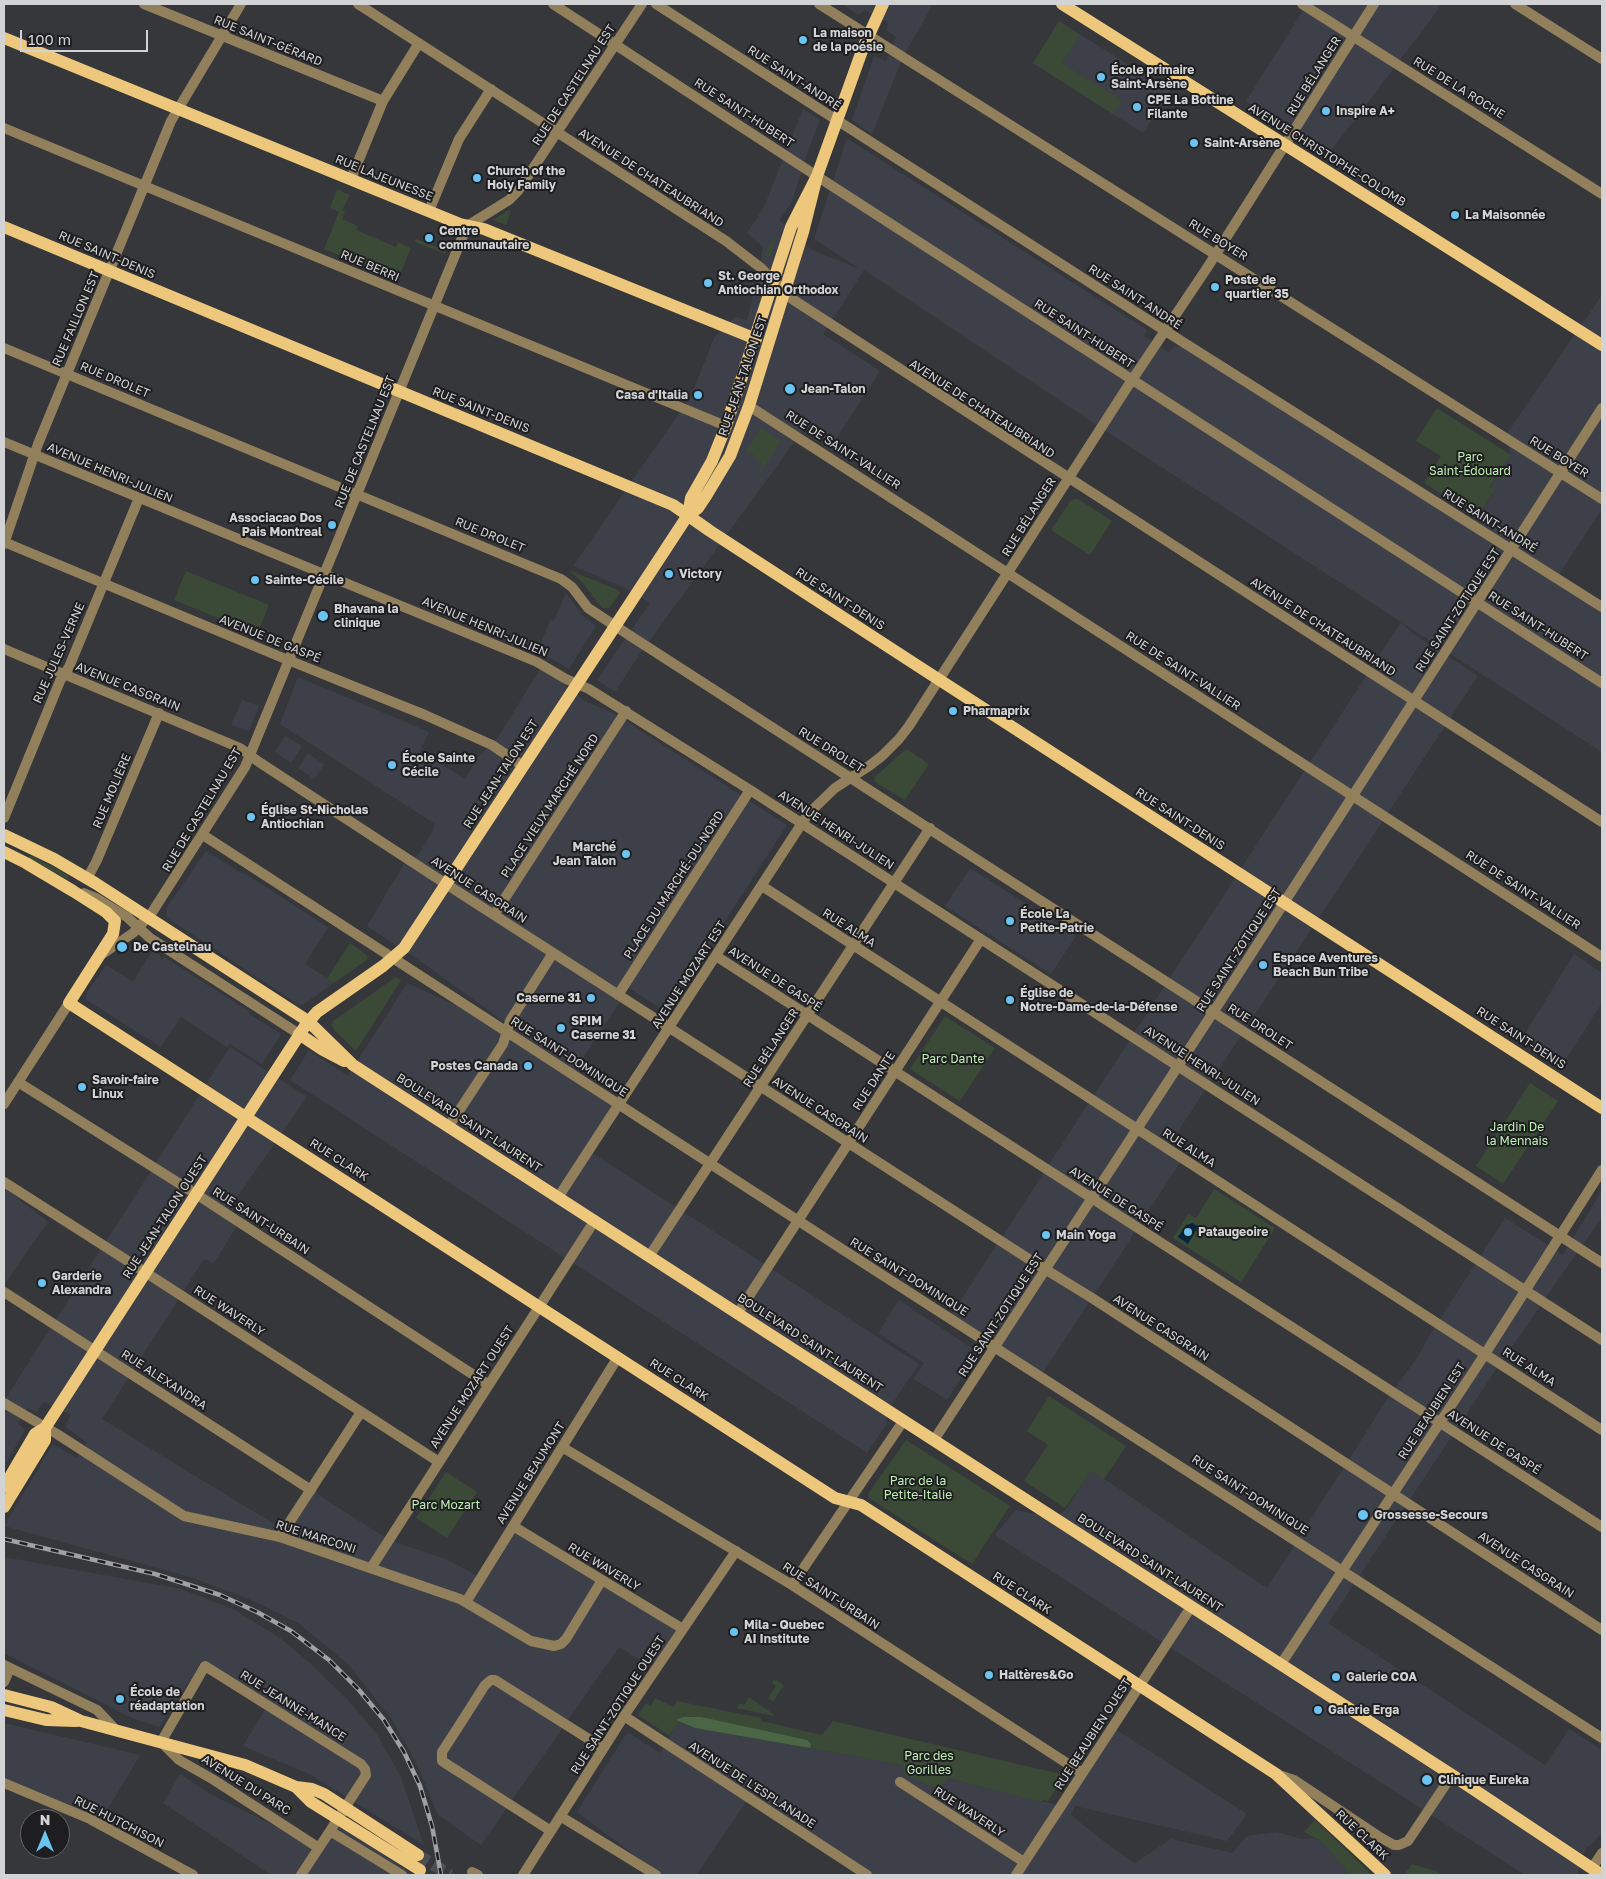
<!DOCTYPE html>
<meta charset="utf-8">
<style>
body{margin:0}
#map{position:relative;width:1606px;height:1879px;overflow:hidden;background:#36373b;font-family:"Golos Text",sans-serif}
canvas{display:block}
.frame{position:absolute;inset:0;border:5px solid #d2d3d5;pointer-events:none}
.north{position:absolute;left:20px;top:1809px;width:50px;height:50px;box-sizing:border-box;background:#1e1e20;border:1px solid #666668;border-radius:50%;rotate:0deg;font-size:14px;font-weight:700;line-height:20px;text-align:center;color:#d2d3d5}
.north::after{content:'';display:block;margin:auto;width:18px;height:22px;background:#6ac3f1;clip-path:polygon(50% 0,100% 100%,50% 72%,0 100%)}
.scale{position:absolute;left:20px;top:30px;width:128px;height:22px;box-sizing:border-box;border:2px solid #d2d3d5;border-top:0;padding-left:6px;font-size:15px;line-height:18px;white-space:nowrap;color:#d2d3d5;-webkit-text-stroke:4px #1e1e20;paint-order:stroke}
</style>
<div id="map">
<canvas width="1606" height="1879"></canvas>
<div class="frame"></div>
<div class="north">N</div>
<div class="scale">100 m</div>
</div>
<script>
const ctx = document.querySelector('canvas').getContext('2d');
ctx.lineJoin = 'round';
function fill(path, color) {
  ctx.fillStyle = color;
  ctx.fill(path, 'evenodd');
}
function toPath(rows) {
  const path = new Path2D();
  for (const r of rows) {
    path.moveTo(r[0], r[1]);
    for (let i = 2; i < r.length; i += 2) path.lineTo(r[i], r[i + 1]);
  }
  return path;
}
function stroke(path, color, width, dash) {
  ctx.strokeStyle = color;
  ctx.lineWidth = width;
  ctx.lineCap = dash ? 'butt' : 'round';
  ctx.setLineDash(dash || []);
  ctx.stroke(path);
}
function write(font, color, halo, rows, align = 'center') {
  ctx.font = font + ' "Golos Text",sans-serif';
  ctx.lineWidth = 4;
  ctx.setLineDash([]);
  ctx.textBaseline = 'middle';
  ctx.strokeStyle = halo;
  ctx.fillStyle = color;
  for (const [text, x, y, turn = 0] of rows) {
    ctx.save();
    ctx.translate(x, y);
    ctx.rotate((+turn || 0) * Math.PI / 180);
    ctx.textAlign = isNaN(turn) ? turn : align;
    if (halo) ctx.strokeText(text, 0, 0);
    ctx.fillText(text, 0, 0);
    ctx.restore();
  }
}
fill(toPath([
 [841,4,933,4,903,57,872,134,852,120,874,56,886,61,896,37,886,30,889,23,864,10,859,15],
 [1307,4,1441,4,1430,21,1329,153,1246,101],
 [1059,21,1170,91,1143,133,1033,63],
 [803,109,820,120,808,151,791,204,779,220,812,250,860,269,814,239,846,141,848,139,1147,330,1144,336,1169,352,1174,346,1193,348,1472,524,1495,491,1490,488,1511,455,1505,436,1602,295,1602,509,1557,578,1602,607,1602,752,1092,422,864,270,823,334,880,371,833,444,806,426,639,655,615,692,597,680,650,603,623,587,573,566,691,396,714,338,735,317,747,320,757,281,763,247,747,233,764,207],
 [566,593,585,618,596,626,569,669,538,651,550,620,554,621],
 [1401,622,1412,633,1478,676,1167,1148,1183,1158,1041,1376,950,1317],
 [543,665,585,701,615,714,787,825,666,1012,629,988,574,1072,423,963,367,926,407,859,417,856,432,833,435,824,280,724,298,677,429,732,420,751,465,779,481,753,493,745],
 [242,700,259,706,249,731,231,725],
 [285,736,302,746,291,763,275,752],
 [308,753,324,765,314,779,298,768],
 [206,851,243,874,244,873,328,927,305,964,334,983,304,1004,299,1005,169,919,166,916,167,907],
 [970,868,1076,936,1051,974,945,906],
 [153,950,160,955,159,956,162,959,164,957,250,1012,249,1014,281,1034,262,1064,230,1044,227,1047,181,1017,161,1047,85,999,87,992,106,965,133,982],
 [1574,954,1602,973,1602,1003,1563,1063,1523,1037],
 [407,983,500,1025,619,1104,589,1151,919,1364,888,1410,886,1425,867,1453,290,1080,309,1050,348,1076],
 [230,1047,307,1097,226,1213,239,1222,214,1263,204,1259,102,1419,284,1530,311,1490,389,1540,446,1559,481,1578,513,1526,683,1629,661,1661,645,1663,619,1647,481,1845,438,1815,418,1767,391,1718,347,1663,298,1623,249,1599,190,1577,4,1526,53,1444,77,1458,87,1443,65,1426,71,1415,44,1402,36,1412,28,1408,18,1423,25,1430,4,1467,4,1401],
 [4,1187,48,1222,4,1285],
 [1602,1190,1602,1217,1497,1368,1328,1623,1545,1765,1569,1729,1602,1750,1602,1833,1591,1845,1586,1847,1577,1875,1525,1875,995,1535,1016,1510,1055,1518,1066,1509,1091,1470,1267,1588,1390,1395,1417,1358,1434,1328,1505,1218,1563,1255],
 [899,1300,978,1352,947,1400,914,1379,924,1363,878,1333],
 [4,1557,181,1589,235,1610,280,1638,312,1665,348,1700,376,1733,400,1775,424,1845,311,1775,243,1746,269,1703,203,1660,160,1726,156,1726,132,1718,4,1653],
 [679,1722,695,1728,905,1765,903,1774,939,1789,946,1778,1058,1805,1112,1727,1247,1814,1227,1841,1075,1806,1071,1815,1102,1840,1137,1865,1135,1863,1171,1839,1232,1853,1247,1836,1276,1832,1302,1839,1314,1838,1321,1841,1350,1875,864,1875,749,1798,696,1875,661,1875,577,1812,626,1734,629,1733,660,1753],
 [4,1723,140,1755,99,1824,4,1783],
 [180,1774,210,1794,319,1848,338,1819,413,1875,271,1875,163,1803]
]), '#3d4049');
fill(toPath([
 [1059,21,1080,35,1062,63,1122,101,1113,114,1033,63],
 [337,189,350,195,342,210,345,211,342,219,358,226,356,230,396,247,398,242,411,248,398,279,324,249,339,212,330,208],
 [509,210,511,211,506,225,493,220],
 [776,235,771,255,767,257,765,255,765,252],
 [416,239,442,249,444,245,447,247,445,254,415,242],
 [1437,408,1511,455,1490,487,1495,490,1477,517,1424,483,1441,456,1416,441],
 [761,428,781,441,761,472,758,474,763,463,753,457,754,454,745,452,747,447,749,447],
 [1074,499,1078,499,1112,521,1090,555,1051,530,1071,500],
 [569,570,618,590,620,593,609,608,602,608,582,582],
 [186,571,269,605,257,634,174,600],
 [906,749,929,764,905,800,875,782,874,780,876,776],
 [32,856,68,875,69,880,30,859,30,856],
 [350,943,367,955,368,959,334,983,327,979],
 [396,977,401,980,356,1051,334,1030,332,1025,333,1021],
 [945,1016,995,1048,960,1101,910,1069],
 [1530,1083,1558,1101,1503,1184,1476,1166],
 [1214,1189,1275,1228,1241,1282,1173,1238,1188,1214,1196,1218],
 [1049,1396,1126,1446,1104,1479,1091,1471,1065,1508,1024,1481,1048,1445,1027,1431],
 [906,1440,1010,1506,972,1564,869,1498,868,1494],
 [446,1472,477,1492,447,1538,416,1518],
 [774,1679,784,1685,773,1702,768,1698,776,1686,772,1683],
 [749,1697,773,1714,773,1716,737,1708,740,1703,744,1705],
 [655,1698,673,1707,677,1701,761,1718,761,1721,822,1735,833,1721,1065,1775,1048,1801,1043,1800,1042,1802,947,1778,939,1790,903,1774,904,1765,695,1728,679,1722,670,1736,639,1716,639,1713,646,1703,651,1706],
 [1315,1820,1372,1875,1350,1875,1321,1841,1304,1832],
 [1412,1864,1436,1871,1442,1875,1404,1875]
]), '#3a4a36');
fill(toPath([
 [683,1717,701,1717,807,1740,811,1744,810,1748,695,1728,676,1720]
]), '#4a6644');
fill(toPath([
 [1193,1223,1198,1227,1188,1244,1178,1237,1186,1225]
]), '#042641');
stroke(toPath([
 [418,1855,450,1875]
]), '#4d4e52', 12, [12, 6]);
stroke(toPath([
 [144,4,383,101],
 [358,4,726,241,761,268,792,299,1602,822],
 [553,4,829,184,1602,683],
 [656,4,1156,325,1602,607],
 [819,4,1602,499],
 [1302,4,1602,194],
 [1515,4,1602,59],
 [4,128,726,426],
 [351,179,383,101,419,43],
 [429,211,459,139,491,89],
 [4,348,561,579,572,587,588,608,629,635,1602,1263],
 [749,406,1602,957],
 [4,442,537,662,566,679,589,689,750,790,1602,1340],
 [4,542,283,658,425,715,492,745,523,766],
 [4,544,38,444,171,121,241,4],
 [4,649,240,748,259,762,446,884,1035,1263,1092,1298,1602,1630],
 [4,818,60,681,69,667,139,498],
 [203,835,845,1251,1602,1738],
 [87,879,97,860,159,713],
 [762,886,1602,1430],
 [84,893,96,898,127,917,150,938,299,1034],
 [494,915,626,711],
 [101,955,133,933,151,914,245,767,467,226,509,200,518,191,642,4],
 [716,956,1602,1527],
 [618,995,750,790],
 [18,1082,196,1194,489,1385],
 [4,1104,69,1003],
 [449,1126,503,1044,510,1021,553,953],
 [4,1182,131,1263,439,1462],
 [559,1196,808,814,835,788,869,766,882,756,899,739,909,726,1128,386,1207,268,1374,4],
 [650,1255,930,828],
 [4,1292,311,1490],
 [738,1313,981,939],
 [4,1403,57,1434,184,1516,280,1537,460,1599,531,1641,554,1646,561,1644,566,1639,602,1580],
 [934,1440,1246,962,1602,408],
 [562,1447,792,1585,1082,1773],
 [513,1526,683,1629],
 [280,1537,361,1412],
 [371,1568,595,1220],
 [792,1585,904,1420],
 [466,1602,618,1357],
 [1281,1664,1485,1354,1602,1170],
 [4,1665,97,1710,116,1730],
 [4,1682,10,1668],
 [624,1716,867,1875],
 [1279,1775,1294,1780,1378,1836,1394,1845,1399,1845,1408,1841,1452,1775],
 [900,1782,1024,1862],
 [4,1783,90,1819,193,1875],
 [560,1816,656,1875],
 [330,1831,402,1875],
 [551,1831,442,1761,442,1752,455,1732,485,1685,491,1680,495,1680,603,1748],
 [1592,1868,1602,1853],
 [472,1872,478,1875],
 [301,1875,330,1831,366,1775,365,1769,361,1764,205,1666,161,1742,179,1760,214,1780,319,1848],
 [523,1875,624,1716,736,1551],
 [1016,1875,1191,1607]
]), '#92805c', 10);
stroke(toPath([
 [1062,4,1602,345],
 [4,38,460,224,484,229,756,339],
 [4,227,673,505,710,531,921,668,1602,1108],
 [688,515,691,498,712,461,726,426,791,227,817,176,863,48,883,4],
 [4,835,54,859,95,883,308,1021,353,1065,1452,1775,1602,1875],
 [4,852,26,863,73,891,106,912,115,921,113,934,69,1003,835,1498,861,1505,1276,1774,1385,1875],
 [299,1034,323,1050,344,1061],
 [4,1487,35,1434,45,1428,305,1026,317,1012,383,966,404,948,688,515,698,508,706,496,730,456,749,406,803,232,817,176],
 [4,1507,45,1440,45,1428],
 [4,1695,51,1707,81,1721,245,1765,296,1787,312,1789,324,1794,418,1855],
 [4,1710,46,1720,76,1721],
 [296,1787,311,1802,420,1870]
]), '#edc77b', 12);
const rail = toPath([
 [4,1539,155,1574,220,1595,257,1612,291,1631,329,1660,359,1690,384,1720,404,1752,420,1786,432,1826,441,1875]
]);
stroke(rail, '#a0a1a4', 4.5);
stroke(rail, '#1e1e20', 2.5, [8]);
for (const [x, y, r, color] of [
 [803,40,5,"#6ac3f1"],
 [1101,77,5,"#6ac3f1"],
 [1137,107,5,"#6ac3f1"],
 [1326,111,5,"#6ac3f1"],
 [1194,143,5,"#6ac3f1"],
 [477,178,5,"#6ac3f1"],
 [1455,215,5,"#6ac3f1"],
 [429,238,5,"#6ac3f1"],
 [708,283,5,"#6ac3f1"],
 [1215,287,5,"#6ac3f1"],
 [790,389,6,"#6ac3f1"],
 [698,395,5,"#6ac3f1"],
 [332,525,5,"#6ac3f1"],
 [669,574,5,"#6ac3f1"],
 [255,580,5,"#6ac3f1"],
 [323,616,6,"#6ac3f1"],
 [953,711,5,"#6ac3f1"],
 [392,765,5,"#6ac3f1"],
 [251,817,5,"#6ac3f1"],
 [626,854,5,"#6ac3f1"],
 [1010,921,5,"#6ac3f1"],
 [122,947,6,"#6ac3f1"],
 [1263,965,5,"#6ac3f1"],
 [591,998,5,"#6ac3f1"],
 [1010,1000,5,"#6ac3f1"],
 [561,1028,5,"#6ac3f1"],
 [528,1066,5,"#6ac3f1"],
 [82,1087,5,"#6ac3f1"],
 [1188,1232,5,"#6ac3f1"],
 [1046,1235,5,"#6ac3f1"],
 [42,1283,5,"#6ac3f1"],
 [1363,1515,6,"#6ac3f1"],
 [734,1632,5,"#6ac3f1"],
 [989,1675,5,"#6ac3f1"],
 [1336,1677,5,"#6ac3f1"],
 [120,1699,5,"#6ac3f1"],
 [1318,1710,5,"#6ac3f1"],
 [1427,1780,6,"#6ac3f1"]
]) {
  const dot = new Path2D();
  dot.arc(x, y, r, 0, 2 * Math.PI);
  ctx.fillStyle = color;
  ctx.fill(dot);
  stroke(dot, '#1e1e20', 2);
}
write('bold 12px', '#d2d3d5', '#1e1e20', [
 ["La maison",813,33],
 ["de la poésie",813,47],
 ["École primaire",1111,70],
 ["Saint-Arsène",1111,84],
 ["CPE La Bottine",1147,100],
 ["Filante",1147,114],
 ["Inspire A+",1336,111],
 ["Saint-Arsène",1204,143],
 ["Church of the",487,171],
 ["Holy Family",487,185],
 ["La Maisonnée",1465,215],
 ["Centre",439,231],
 ["communautaire",439,245],
 ["St. George",718,276],
 ["Antiochian Orthodox",718,290],
 ["Poste de",1225,280],
 ["quartier 35",1225,294],
 ["Jean-Talon",801,389],
 ["Casa d'Italia",688,395,"right"],
 ["Associacao Dos",322,518,"right"],
 ["Pais Montreal",322,532,"right"],
 ["Victory",679,574],
 ["Sainte-Cécile",265,580],
 ["Bhavana la",334,609],
 ["clinique",334,623],
 ["Pharmaprix",963,711],
 ["École Sainte",402,758],
 ["Cécile",402,772],
 ["Église St-Nicholas",261,810],
 ["Antiochian",261,824],
 ["Marché",616,847,"right"],
 ["Jean Talon",616,861,"right"],
 ["École La",1020,914],
 ["Petite-Patrie",1020,928],
 ["De Castelnau",133,947],
 ["Espace Aventures",1273,958],
 ["Beach Bun Tribe",1273,972],
 ["Église de",1020,993],
 ["Notre-Dame-de-la-Défense",1020,1007],
 ["Caserne 31",581,998,"right"],
 ["SPIM",571,1021],
 ["Caserne 31",571,1035],
 ["Postes Canada",518,1066,"right"],
 ["Savoir-faire",92,1080],
 ["Linux",92,1094],
 ["Pataugeoire",1198,1232],
 ["Main Yoga",1056,1235],
 ["Garderie",52,1276],
 ["Alexandra",52,1290],
 ["Grossesse-Secours",1374,1515],
 ["Mila - Quebec",744,1625],
 ["AI Institute",744,1639],
 ["Haltères&Go",999,1675],
 ["Galerie COA",1346,1677],
 ["École de",130,1692],
 ["réadaptation",130,1706],
 ["Galerie Erga",1328,1710],
 ["Clinique Eureka",1438,1780]
], 'left');
write('12px', '#d2d3d5', '#1e1e20', [
 ["RUE SAINT-GÉRARD",268,41,22],
 ["RUE BÉLANGER",1314,76,-58],
 ["RUE SAINT-ANDRÉ",794,78,33],
 ["RUE DE CASTELNAU EST",574,85,-57],
 ["RUE DE LA ROCHE",1459,88,32],
 ["RUE SAINT-HUBERT",744,113,33],
 ["AVENUE CHRISTOPHE-COLOMB",1327,155,32],
 ["RUE LAJEUNESSE",384,178,22],
 ["AVENUE DE CHATEAUBRIAND",651,178,33],
 ["RUE BOYER",1218,240,32],
 ["RUE SAINT-DENIS",107,255,23],
 ["RUE BERRI",370,266,23],
 ["RUE SAINT-ANDRÉ",1135,297,33],
 ["RUE FAILLON EST",76,319,-67],
 ["RUE SAINT-HUBERT",1084,334,33],
 ["RUE JEAN-TALON EST",743,376,-71],
 ["RUE DROLET",115,380,23],
 ["AVENUE DE CHATEAUBRIAND",982,409,33],
 ["RUE SAINT-DENIS",481,410,22],
 ["RUE DE CASTELNAU EST",365,442,-68],
 ["RUE DE SAINT-VALLIER",843,450,33],
 ["RUE BOYER",1559,457,32],
 ["AVENUE HENRI-JULIEN",110,473,23],
 ["RUE BÉLANGER",1029,517,-58],
 ["RUE SAINT-ANDRÉ",1490,521,32],
 ["RUE DROLET",490,535,22],
 ["RUE SAINT-DENIS",840,599,33],
 ["RUE SAINT-ZOTIQUE EST",1458,610,-57],
 ["RUE SAINT-HUBERT",1538,626,33],
 ["AVENUE HENRI-JULIEN",485,627,23],
 ["AVENUE DE CHATEAUBRIAND",1323,627,33],
 ["AVENUE DE GASPÉ",270,639,22],
 ["RUE JULES-VERNE",59,653,-66],
 ["RUE DE SAINT-VALLIER",1183,671,33],
 ["AVENUE CASGRAIN",128,687,22],
 ["RUE DROLET",831,750,32],
 ["RUE JEAN-TALON EST",501,774,-57],
 ["RUE MOLIÈRE",112,791,-67],
 ["PLACE VIEUX MARCHÉ NORD",550,806,-57],
 ["RUE DE CASTELNAU EST",202,810,-59],
 ["RUE SAINT-DENIS",1180,819,33],
 ["AVENUE HENRI-JULIEN",836,830,33],
 ["PLACE DU MARCHÉ-DU-NORD",674,885,-57],
 ["AVENUE CASGRAIN",479,890,33],
 ["RUE DE SAINT-VALLIER",1523,890,33],
 ["RUE ALMA",849,928,33],
 ["RUE SAINT-ZOTIQUE EST",1239,950,-57],
 ["AVENUE MOZART EST",689,975,-57],
 ["AVENUE DE GASPÉ",775,979,33],
 ["RUE DROLET",1260,1027,33],
 ["RUE SAINT-DENIS",1521,1038,33],
 ["RUE BÉLANGER",771,1048,-57],
 ["RUE SAINT-DOMINIQUE",569,1057,33],
 ["AVENUE HENRI-JULIEN",1202,1066,33],
 ["RUE DANTE",874,1081,-57],
 ["AVENUE CASGRAIN",820,1110,33],
 ["BOULEVARD SAINT-LAURENT",469,1123,33],
 ["RUE ALMA",1189,1148,33],
 ["RUE CLARK",339,1160,33],
 ["AVENUE DE GASPÉ",1116,1199,33],
 ["RUE JEAN-TALON OUEST",165,1217,-57],
 ["RUE SAINT-URBAIN",261,1221,33],
 ["RUE SAINT-DOMINIQUE",909,1277,32],
 ["RUE WAVERLY",229,1311,33],
 ["RUE SAINT-ZOTIQUE EST",1001,1315,-57],
 ["AVENUE CASGRAIN",1161,1328,33],
 ["BOULEVARD SAINT-LAURENT",810,1343,33],
 ["RUE ALMA",1529,1367,33],
 ["RUE ALEXANDRA",164,1380,33],
 ["RUE CLARK",679,1380,33],
 ["AVENUE MOZART OUEST",472,1387,-57],
 ["RUE BEAUBIEN EST",1432,1411,-57],
 ["AVENUE DE GASPÉ",1494,1442,33],
 ["AVENUE BEAUMONT",531,1473,-58],
 ["RUE SAINT-DOMINIQUE",1250,1495,33],
 ["RUE MARCONI",316,1537,18],
 ["BOULEVARD SAINT-LAURENT",1150,1563,33],
 ["AVENUE CASGRAIN",1526,1565,33],
 ["RUE WAVERLY",604,1567,31],
 ["RUE CLARK",1022,1593,33],
 ["RUE SAINT-URBAIN",831,1596,33],
 ["RUE SAINT-ZOTIQUE OUEST",618,1705,-57],
 ["RUE JEANNE-MANCE",293,1706,32],
 ["RUE BEAUBIEN OUEST",1093,1734,-57],
 ["AVENUE DU PARC",246,1785,32],
 ["AVENUE DE L'ESPLANADE",752,1785,33],
 ["RUE WAVERLY",969,1812,33],
 ["RUE HUTCHISON",119,1822,27],
 ["RUE CLARK",1362,1835,43]
]);
write('12px', '#bff0b5', '#1e1e20', [
 ["Parc",1470,457],
 ["Saint-Édouard",1470,471],
 ["Parc Dante",953,1059],
 ["Jardin De",1517,1127],
 ["la Mennais",1517,1141],
 ["Parc de la",918,1481],
 ["Petite-Italie",918,1495],
 ["Parc Mozart",446,1505],
 ["Parc des",929,1756],
 ["Gorilles",929,1770]
]);
</script>
